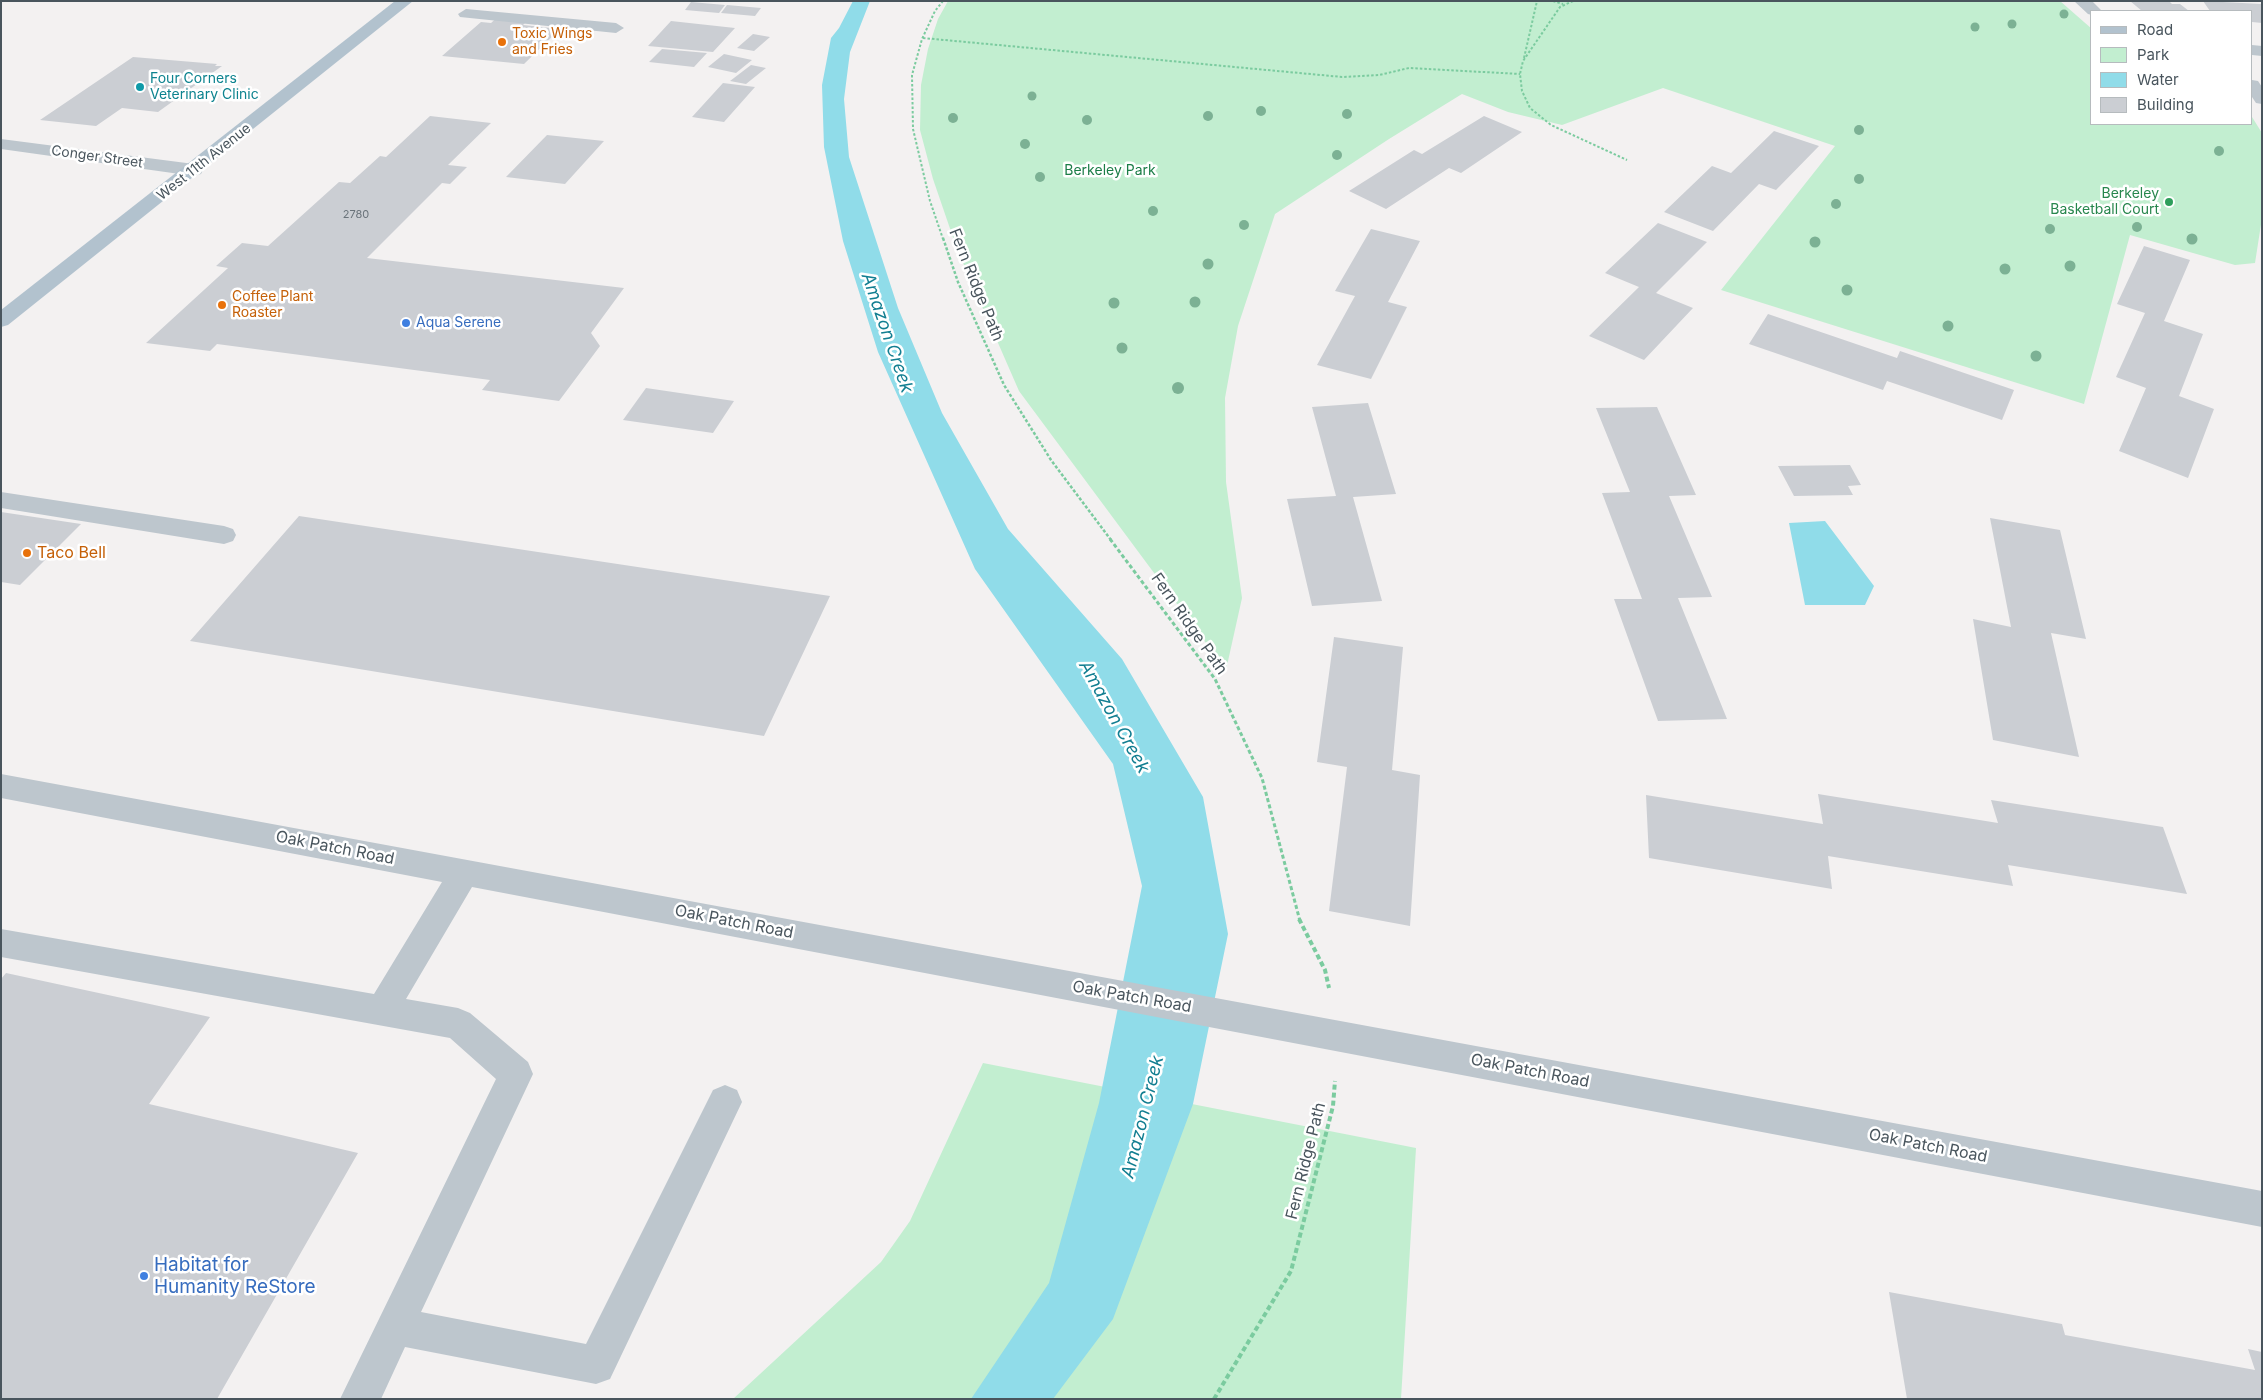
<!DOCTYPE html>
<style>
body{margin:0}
#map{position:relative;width:2263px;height:1400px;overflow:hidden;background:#f3f1f1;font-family:Inter,sans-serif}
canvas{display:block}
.frame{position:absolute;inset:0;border:2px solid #49555d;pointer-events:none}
.legend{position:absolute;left:2090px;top:10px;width:162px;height:115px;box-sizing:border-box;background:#fff;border:1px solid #b6bbbe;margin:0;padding:6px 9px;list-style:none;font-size:15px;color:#49555d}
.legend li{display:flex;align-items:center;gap:10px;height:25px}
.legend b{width:25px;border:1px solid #b6bbbe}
</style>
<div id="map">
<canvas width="2263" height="1400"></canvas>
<div class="frame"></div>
<ul class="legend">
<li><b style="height:6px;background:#b2c2ce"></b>Road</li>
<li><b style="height:14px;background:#c2eed0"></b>Park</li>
<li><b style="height:14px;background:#90dce9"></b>Water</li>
<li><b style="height:14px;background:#cbced3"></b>Building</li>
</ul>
</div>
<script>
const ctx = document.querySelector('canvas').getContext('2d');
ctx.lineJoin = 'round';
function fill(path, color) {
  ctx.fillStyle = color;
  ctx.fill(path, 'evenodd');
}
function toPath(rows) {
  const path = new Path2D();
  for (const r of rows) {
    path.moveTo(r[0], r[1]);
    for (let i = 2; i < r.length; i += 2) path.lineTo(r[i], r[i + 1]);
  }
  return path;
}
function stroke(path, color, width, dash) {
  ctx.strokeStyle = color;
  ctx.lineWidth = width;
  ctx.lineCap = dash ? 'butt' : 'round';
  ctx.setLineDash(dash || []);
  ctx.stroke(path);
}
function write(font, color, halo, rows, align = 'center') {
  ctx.font = font + ' Inter,sans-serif';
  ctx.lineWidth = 5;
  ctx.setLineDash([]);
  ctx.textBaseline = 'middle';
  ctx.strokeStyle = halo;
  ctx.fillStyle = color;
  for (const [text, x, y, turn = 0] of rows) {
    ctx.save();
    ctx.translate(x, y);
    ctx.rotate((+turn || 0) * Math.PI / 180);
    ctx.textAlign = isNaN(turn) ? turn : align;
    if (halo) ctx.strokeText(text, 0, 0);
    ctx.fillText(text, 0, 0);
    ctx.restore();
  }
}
fill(toPath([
 [948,1,2060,1,2092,29,2092,124,2252,124,2252,117,2262,133,2262,218,2255,263,2235,265,2130,235,2084,404,1721,290,1835,146,1663,88,1562,125,1508,112,1462,94,1389,139,1275,214,1238,326,1225,398,1226,482,1242,598,1226,670,1019,391,957,249,933,179,920,130,921,85,928,49,938,19],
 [983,1063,1416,1148,1401,1399,733,1399,881,1262,910,1221]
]), '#c2eed0');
fill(toPath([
 [853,1,870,1,850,52,844,99,849,157,898,308,942,413,1008,529,1122,659,1203,797,1228,934,1193,1104,1113,1319,1053,1399,971,1399,1049,1283,1099,1103,1142,886,1113,764,975,569,878,352,843,241,824,147,822,85,831,38,839,28],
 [1825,521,1874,586,1865,605,1805,605,1789,523]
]), '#90dce9');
fill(toPath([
 [2130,1,2169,1,2172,4,2180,4,2189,11,2142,11],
 [2203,1,2262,4,2262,23,2252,22,2252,11,2210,11],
 [691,2,725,5,719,13,685,10],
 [727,5,761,8,755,16,721,13],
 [501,14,531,17,523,25,560,29,524,64,442,56,481,22,491,23],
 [671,21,735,28,713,52,648,46],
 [753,34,770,37,754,51,737,48],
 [662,49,707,53,694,67,649,62],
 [724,54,752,60,736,73,708,67],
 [133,57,217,64,215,66,222,66,158,112,122,108,96,126,40,120],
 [751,65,766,68,746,84,730,81],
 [723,83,755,87,724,122,692,117],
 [430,116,491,123,448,165,467,167,450,184,442,183,367,258,624,288,591,333,600,346,559,401,482,390,490,380,217,344,210,351,146,343,228,268,216,266,242,243,268,246,339,182,350,183,380,156,386,157],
 [1484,116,1522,132,1461,173,1449,168,1386,209,1349,191,1414,150,1422,154],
 [1774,131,1819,146,1776,190,1759,184,1713,231,1664,212,1712,166,1731,173],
 [547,135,604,141,565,184,506,177],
 [1658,223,1707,242,1656,293,1693,308,1644,360,1589,336,1639,287,1605,273],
 [1371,229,1420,241,1388,302,1407,307,1371,379,1317,365,1355,296,1335,291],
 [2144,246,2190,260,2164,321,2203,334,2179,396,2214,409,2188,478,2119,451,2146,388,2116,377,2145,313,2117,304],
 [1768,314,1897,358,1900,351,2014,390,2002,420,1887,381,1883,390,1749,344],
 [646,388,734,401,713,433,623,420],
 [1368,403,1396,494,1353,497,1382,601,1312,606,1287,499,1336,496,1312,407],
 [1657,407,1696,495,1669,496,1712,597,1678,598,1727,719,1658,721,1614,599,1642,599,1602,493,1630,492,1596,408],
 [1850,465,1861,485,1848,486,1853,495,1794,496,1778,466],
 [1,512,81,524,20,585,1,582],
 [299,516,830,596,764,736,190,641],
 [1990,518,2060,530,2086,639,2051,633,2079,757,1993,740,1973,619,2011,627],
 [1334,637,1403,647,1392,770,1420,775,1410,926,1329,911,1347,767,1317,762],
 [1818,794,1998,823,1991,800,2163,827,2187,894,2008,865,2013,886,1828,856,1832,889,1649,858,1646,795,1823,824],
 [6,973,210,1017,149,1104,358,1153,217,1399,1,1399,1,979],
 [1889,1292,2062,1324,2065,1335,2255,1370,2248,1349,2262,1352,2262,1399,1907,1399]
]), '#cbced3');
stroke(toPath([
 [943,1,935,11,922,39,912,75,913,129,930,201,943,239],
 [1553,1,1563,4],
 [1573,1,1560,7,1523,61,1520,74,1522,91,1530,108,1551,125,1627,160],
 [923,38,1342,77,1379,75,1409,68,1520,74],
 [1524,58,1537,1]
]), '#7bcb9f', 2, [2.5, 2]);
stroke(toPath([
 [943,238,958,282,1004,385,1051,460,1111,540]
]), '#7bcb9f', 2.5, [3, 2]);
stroke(toPath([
 [1110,539,1215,679,1262,778,1300,921]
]), '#7bcb9f', 3, [4, 2.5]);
stroke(toPath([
 [1299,919,1325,970,1329,988],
 [1214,1399,1291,1271,1333,1106,1335,1081]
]), '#7bcb9f', 4, [5, 3]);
fill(toPath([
 [2074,1,2092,1,2102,11,2092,11,2092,15,2088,14,2074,1],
 [466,9,616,23,624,28,616,33,460,17,458,14,466,9],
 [2252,45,2262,46,2262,56,2252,55,2252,45],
 [2252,80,2258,81,2262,87,2262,104,2256,103,2252,97,2252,80],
 [1,139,194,164,201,166,203,170,201,174,194,176,1,149,1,139],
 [1,492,224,526,233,529,236,535,233,541,224,544,1,508,1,492],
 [1,774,2262,1191,2262,1227,472,887,406,999,458,1008,470,1013,528,1062,533,1074,421,1312,586,1344,713,1090,725,1085,737,1090,742,1102,610,1379,596,1384,405,1347,381,1399,340,1399,496,1079,450,1038,1,957,1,929,374,994,442,882,1,798,1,774]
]), '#bdc6cd');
fill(toPath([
 [395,1,413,1,8,325,1,327,1,310,395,1]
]), '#b2c2ce');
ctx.fillStyle = '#7cb194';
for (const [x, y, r] of [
 [2064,14,4.5],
 [2012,24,4.5],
 [1975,27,4.5],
 [1032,96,4.5],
 [1261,111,5],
 [1347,114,5],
 [1208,116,5],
 [953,118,5],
 [1087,120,5],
 [1859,130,5],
 [1025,144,5],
 [2219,151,5],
 [1337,155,5],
 [1040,177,5],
 [1859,179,5],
 [1836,204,5],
 [1153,211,5],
 [1244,225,5],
 [2137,227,5],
 [2050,229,5],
 [2192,239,5.5],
 [1815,242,5.5],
 [1208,264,5.5],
 [2070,266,5.5],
 [2005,269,5.5],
 [1847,290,5.5],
 [1195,302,5.5],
 [1114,303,5.5],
 [1948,326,5.5],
 [1122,348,5.5],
 [2036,356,5.5],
 [1178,388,6]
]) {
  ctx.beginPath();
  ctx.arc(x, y, r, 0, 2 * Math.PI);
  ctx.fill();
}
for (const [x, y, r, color] of [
 [502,42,5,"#e8710a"],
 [140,87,5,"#0f9aa8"],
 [2169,202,5,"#2e9e5b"],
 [222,305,5,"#e8710a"],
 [406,323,5,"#3f7fe0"],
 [27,553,5,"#e8710a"],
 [144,1276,5,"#3f7fe0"]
]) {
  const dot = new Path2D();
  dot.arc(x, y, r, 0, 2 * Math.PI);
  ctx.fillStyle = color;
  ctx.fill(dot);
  stroke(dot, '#fff', 2);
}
write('11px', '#6a737a', null, [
 ["2780",356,215]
]);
write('14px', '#c56008', '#fff', [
 ["Toxic Wings",512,34],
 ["and Fries",512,50],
 ["Coffee Plant",232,297],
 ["Roaster",232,313]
], 'left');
write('14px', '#0d838f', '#fff', [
 ["Four Corners",150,79],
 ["Veterinary Clinic",150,95]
], 'left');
write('14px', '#49555d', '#fff', [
 ["Conger Street",97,157,8],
 ["West 11th Avenue",204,162,-38]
]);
write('14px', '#1b7d47', '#fff', [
 ["Berkeley Park",1110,171]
]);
write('14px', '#27864d', '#fff', [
 ["Berkeley",2159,194],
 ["Basketball Court",2159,210]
], 'right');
write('14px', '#366cbe', '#fff', [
 ["Aqua Serene",416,323]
], 'left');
write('16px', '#49555d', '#fff', [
 ["Fern Ridge Path",976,285,68],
 ["Fern Ridge Path",1189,624,55],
 ["Oak Patch Road",335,848,11],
 ["Oak Patch Road",734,922,11],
 ["Oak Patch Road",1132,997,10],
 ["Oak Patch Road",1530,1071,11],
 ["Oak Patch Road",1928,1146,11],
 ["Fern Ridge Path",1306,1161,-76]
]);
write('16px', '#c56008', '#fff', [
 ["Taco Bell",37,553]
], 'left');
write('italic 18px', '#127e91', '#fff', [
 ["Amazon Creek",887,333,71],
 ["Amazon Creek",1114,717,61],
 ["Amazon Creek",1143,1117,-76]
]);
write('19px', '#366cbe', '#fff', [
 ["Habitat for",154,1265],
 ["Humanity ReStore",154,1287]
], 'left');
</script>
